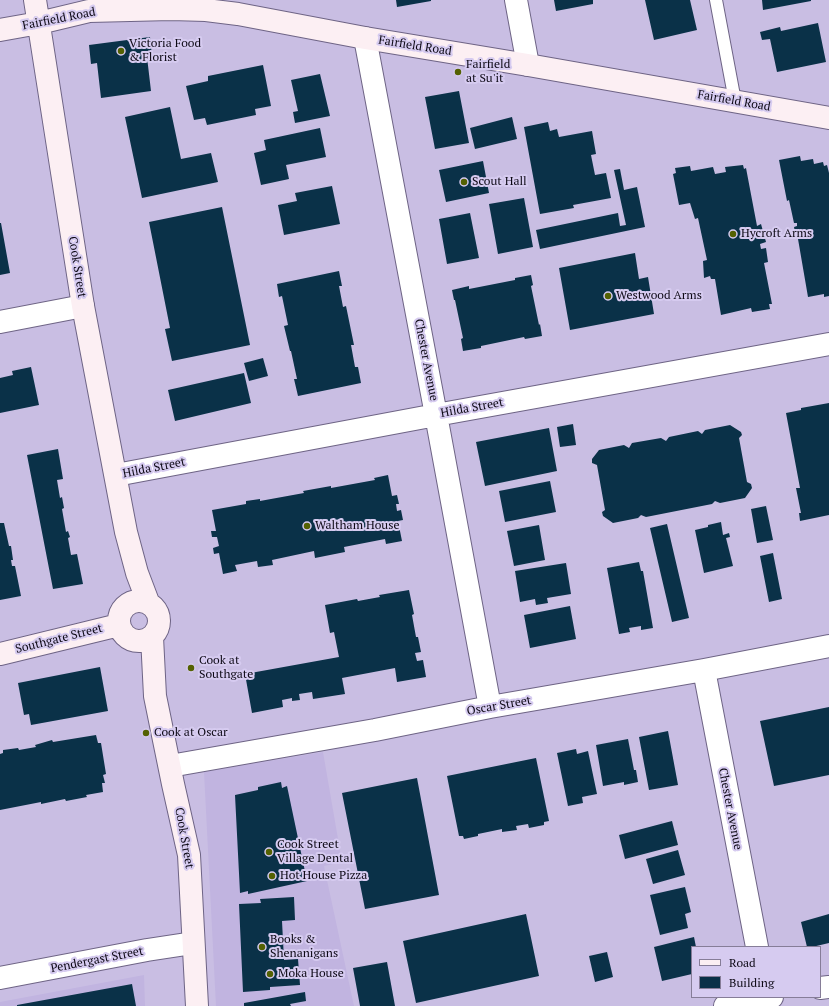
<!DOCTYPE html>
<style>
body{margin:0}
#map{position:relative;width:829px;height:1006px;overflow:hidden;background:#c9bee3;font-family:"PT Serif",serif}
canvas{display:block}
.legend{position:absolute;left:691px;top:946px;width:130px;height:52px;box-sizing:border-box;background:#d6cbf0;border:1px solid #867d98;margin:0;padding:5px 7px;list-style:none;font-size:12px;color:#0d0915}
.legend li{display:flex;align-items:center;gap:8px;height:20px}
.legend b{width:20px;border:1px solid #867d98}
</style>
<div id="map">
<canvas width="829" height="1006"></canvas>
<ul class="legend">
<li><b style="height:5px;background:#fceff3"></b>Road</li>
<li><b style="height:11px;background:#0a3148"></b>Building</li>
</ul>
</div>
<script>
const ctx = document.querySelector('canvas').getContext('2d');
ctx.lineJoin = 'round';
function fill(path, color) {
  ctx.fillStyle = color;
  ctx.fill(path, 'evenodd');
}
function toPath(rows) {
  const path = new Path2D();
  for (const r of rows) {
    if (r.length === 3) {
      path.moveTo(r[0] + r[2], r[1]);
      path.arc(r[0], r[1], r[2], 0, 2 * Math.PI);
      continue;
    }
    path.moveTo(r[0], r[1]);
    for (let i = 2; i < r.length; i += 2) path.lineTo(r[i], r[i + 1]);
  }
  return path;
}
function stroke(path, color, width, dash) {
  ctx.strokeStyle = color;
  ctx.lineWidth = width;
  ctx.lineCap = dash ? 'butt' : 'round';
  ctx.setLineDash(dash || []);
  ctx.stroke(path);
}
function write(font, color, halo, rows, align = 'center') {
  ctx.font = font + ' "PT Serif",serif';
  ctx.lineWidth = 4;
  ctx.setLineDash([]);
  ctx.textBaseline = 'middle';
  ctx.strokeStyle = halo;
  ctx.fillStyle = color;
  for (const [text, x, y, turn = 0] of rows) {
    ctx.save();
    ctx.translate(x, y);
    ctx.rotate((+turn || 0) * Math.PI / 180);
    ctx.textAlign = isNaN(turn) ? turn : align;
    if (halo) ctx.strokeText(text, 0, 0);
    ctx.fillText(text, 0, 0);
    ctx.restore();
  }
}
fill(toPath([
 [323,752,342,862,324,866,354,1006,216,1006,204,772],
 [144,975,145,1006,0,1006,0,1002]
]), '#c1b4e0');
fill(toPath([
 [396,0,431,0,431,1,397,7],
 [554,0,593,0,593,4,556,11],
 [645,0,690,0,697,30,654,40],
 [762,0,811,0,811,1,763,10],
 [818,23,826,62,777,72,770,39,762,40,760,32,780,27,781,31],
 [150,37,152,56,147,57,151,91,101,98,97,63,91,64,89,45],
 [263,65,271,106,255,109,256,115,207,125,205,118,194,120,186,86,208,81,208,76],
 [320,74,330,116,295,123,293,112,298,111,291,80],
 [459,91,469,143,435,149,425,97],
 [170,107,181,159,211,153,218,182,142,198,125,117],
 [512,117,517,139,475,149,470,128],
 [548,122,550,131,557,129,559,137,592,131,596,154,591,155,595,175,606,173,611,198,573,205,574,208,540,214,524,127],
 [320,128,326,157,286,165,289,179,261,185,254,153,266,150,264,140],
 [800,156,801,161,813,159,814,164,823,162,824,166,827,165,829,173,829,296,824,297,824,294,808,297,798,239,796,238,794,227,797,226,797,223,794,223,789,200,787,201,779,160],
 [483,161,489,193,446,202,439,170],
 [743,165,744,169,746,168,757,226,761,224,766,242,760,244,761,249,766,248,768,262,764,263,772,304,769,304,770,309,752,312,751,308,721,315,715,279,711,279,710,276,704,278,703,261,707,260,698,218,695,219,690,203,679,205,673,174,676,173,675,168,690,166,691,171,713,167,715,174,726,172,725,167],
 [620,169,624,190,637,187,645,227,540,249,536,230,618,213,620,226,626,225,614,170],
 [332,186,340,224,284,235,278,205,297,201,295,193],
 [524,198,533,247,498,254,489,204],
 [222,207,250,345,172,361,165,329,170,328,149,222],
 [470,213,479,258,447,264,439,219],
 [0,223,1,223,10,273,0,275],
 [635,253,639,279,648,277,654,314,570,330,559,268],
 [339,271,342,286,339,286,343,307,346,306,354,345,351,345,355,367,358,367,361,383,298,396,294,379,297,379,291,351,290,351,284,326,288,325,282,296,279,297,277,284],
 [531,275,533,285,531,286,539,325,540,324,542,336,525,339,524,337,481,346,481,348,463,351,461,339,463,338,455,300,454,300,452,290,469,286,469,289,515,280,515,278],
 [263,358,268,376,249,381,244,363],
 [31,367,39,405,0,413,0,378,13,375,12,371],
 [244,373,251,403,175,421,168,390],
 [829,403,829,515,800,521,799,513,801,513,796,488,800,488,786,413,801,410,801,408],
 [573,424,576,445,560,447,557,427],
 [730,425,741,432,742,435,739,438,747,482,751,484,752,488,745,498,720,503,715,501,712,504,646,517,641,515,638,518,613,523,603,516,602,512,605,510,597,465,592,463,592,459,599,450,624,445,629,448,632,443,661,438,666,441,669,437,698,431,702,434,705,430],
 [549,428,557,471,485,486,476,442],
 [58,449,63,479,57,480,60,498,62,497,64,508,62,509,66,532,68,531,70,537,68,538,71,555,77,554,83,584,53,589,27,455],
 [388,475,392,496,397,495,399,504,396,504,397,511,401,510,403,520,398,521,402,541,386,544,385,539,344,547,345,552,315,558,314,551,272,560,273,565,258,567,257,561,235,565,237,571,223,574,219,553,214,554,213,548,219,546,217,537,212,537,211,531,216,531,212,510,246,504,246,501,260,499,260,501,304,493,303,491,331,486,331,488,375,480,374,478],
 [550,481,556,512,505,522,499,491],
 [766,506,773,540,757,543,751,509],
 [721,522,723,535,729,533,730,537,726,538,733,566,704,573,695,530,708,527,708,525],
 [0,523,4,523,9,546,11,546,13,560,11,560,12,566,15,566,21,596,0,600],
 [667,524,689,618,672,622,650,528],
 [539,525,545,560,514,566,507,531],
 [773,553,782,599,769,602,760,556],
 [639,562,641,571,643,571,653,628,641,630,641,626,629,628,630,632,619,634,607,568],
 [566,563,571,594,547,598,548,603,536,605,535,599,520,602,515,571],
 [409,590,414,614,412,615,416,637,418,637,421,652,415,653,417,661,423,660,426,677,397,682,395,668,342,678,345,694,313,699,312,692,299,694,300,700,292,701,292,698,282,700,283,707,252,713,245,674,339,657,334,632,330,633,325,605,357,599,358,601,380,597,379,595],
 [570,606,576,639,530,648,524,615],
 [100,667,108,711,31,725,29,714,24,715,18,683],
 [829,707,829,775,774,786,760,721],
 [668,731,678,785,649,790,639,737],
 [96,735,98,743,101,743,106,774,103,775,105,783,102,783,103,792,86,795,87,797,66,801,65,799,41,804,41,802,0,810,0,754,3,753,3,750,18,748,19,750,36,747,35,745,52,740,53,742],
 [628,739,634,770,636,770,638,782,624,785,624,782,603,786,596,745],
 [576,749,577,754,588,751,597,794,582,797,583,803,568,806,557,753],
 [536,758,549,821,544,822,544,825,529,828,528,824,516,826,517,830,502,832,502,829,478,834,478,836,464,839,463,836,459,836,447,776],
 [417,778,439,895,365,909,342,793],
 [281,782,282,788,287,786,307,881,248,894,248,891,240,893,235,795,258,790,258,787],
 [672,821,678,845,625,859,619,835],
 [678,850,685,875,653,884,646,859],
 [685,887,691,912,685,914,688,928,660,935,650,895],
 [294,897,295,920,282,921,284,960,298,959,300,985,270,987,270,990,243,992,239,904,261,903,260,899],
 [526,914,539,976,416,1003,403,941],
 [829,914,829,943,812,947,807,947,801,922],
 [694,937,696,947,692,947,692,974,662,981,654,947],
 [607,952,613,977,595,982,589,956],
 [387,962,395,1006,360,1006,353,968],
 [132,984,136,1006,17,1006,17,1005],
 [305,992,306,1001,290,1004,291,1006,244,1006,244,1003]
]), '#0a3148');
const lane = toPath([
 [716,0,735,101]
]);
const street = toPath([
 [516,0,528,65],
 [365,38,436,415,490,707],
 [0,322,83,306],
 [116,475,436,415,829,344],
 [704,670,757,947],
 [170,766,375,730,490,707,704,670,829,646],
 [0,978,147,950,193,943],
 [820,988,829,987],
 [725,1006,772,997]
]);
const secondary = toPath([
 [35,0,83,306,126,532,137,573,148,602],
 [0,30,39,23,89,11,171,9,206,10,238,14,365,38,528,65,829,118],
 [139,621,20],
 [152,637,155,696,173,784,189,855,197,1006],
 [0,654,119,625]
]);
stroke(lane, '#6e6485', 14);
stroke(street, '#6e6485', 24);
stroke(secondary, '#6e6485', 24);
stroke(lane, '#fff', 12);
stroke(street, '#fff', 22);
stroke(secondary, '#fceff3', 22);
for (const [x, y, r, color] of [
 [121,51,4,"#546102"],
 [458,72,4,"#546102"],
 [464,182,4,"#546102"],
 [733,234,4,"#546102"],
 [608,296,4,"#546102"],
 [307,526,4,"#546102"],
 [191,668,4,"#546102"],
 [146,733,4,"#546102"],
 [269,852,4,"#546102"],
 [272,876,4,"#546102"],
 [262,947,4,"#546102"],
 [270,974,4,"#546102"]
]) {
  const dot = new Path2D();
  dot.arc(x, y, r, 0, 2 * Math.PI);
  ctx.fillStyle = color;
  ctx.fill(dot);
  stroke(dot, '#d6cbf0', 1.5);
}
write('12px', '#0d0915', '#d6cbf0', [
 ["Fairfield Road",59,19,-11],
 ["Fairfield Road",415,46,9],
 ["Fairfield Road",734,101,10],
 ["Cook Street",77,267,81],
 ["Chester Avenue",426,360,79],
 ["Hilda Street",472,408,-10],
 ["Hilda Street",154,468,-11],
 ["Southgate Street",59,639,-14],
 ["Oscar Street",499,706,-10],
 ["Chester Avenue",730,809,79],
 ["Cook Street",184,838,80],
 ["Pendergast Street",97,960,-11]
]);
write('12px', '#0d0915', '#d6cbf0', [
 ["Victoria Food",129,44],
 ["& Florist",129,58],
 ["Fairfield",466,65],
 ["at Su'it",466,79],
 ["Scout Hall",472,182],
 ["Hycroft Arms",741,234],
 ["Westwood Arms",616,296],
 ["Waltham House",315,526],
 ["Cook at",199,661],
 ["Southgate",199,675],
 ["Cook at Oscar",154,733],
 ["Cook Street",277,845],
 ["Village Dental",277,859],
 ["Hot House Pizza",280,876],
 ["Books &",270,940],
 ["Shenanigans",270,954],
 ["Moka House",278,974]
], 'left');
</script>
